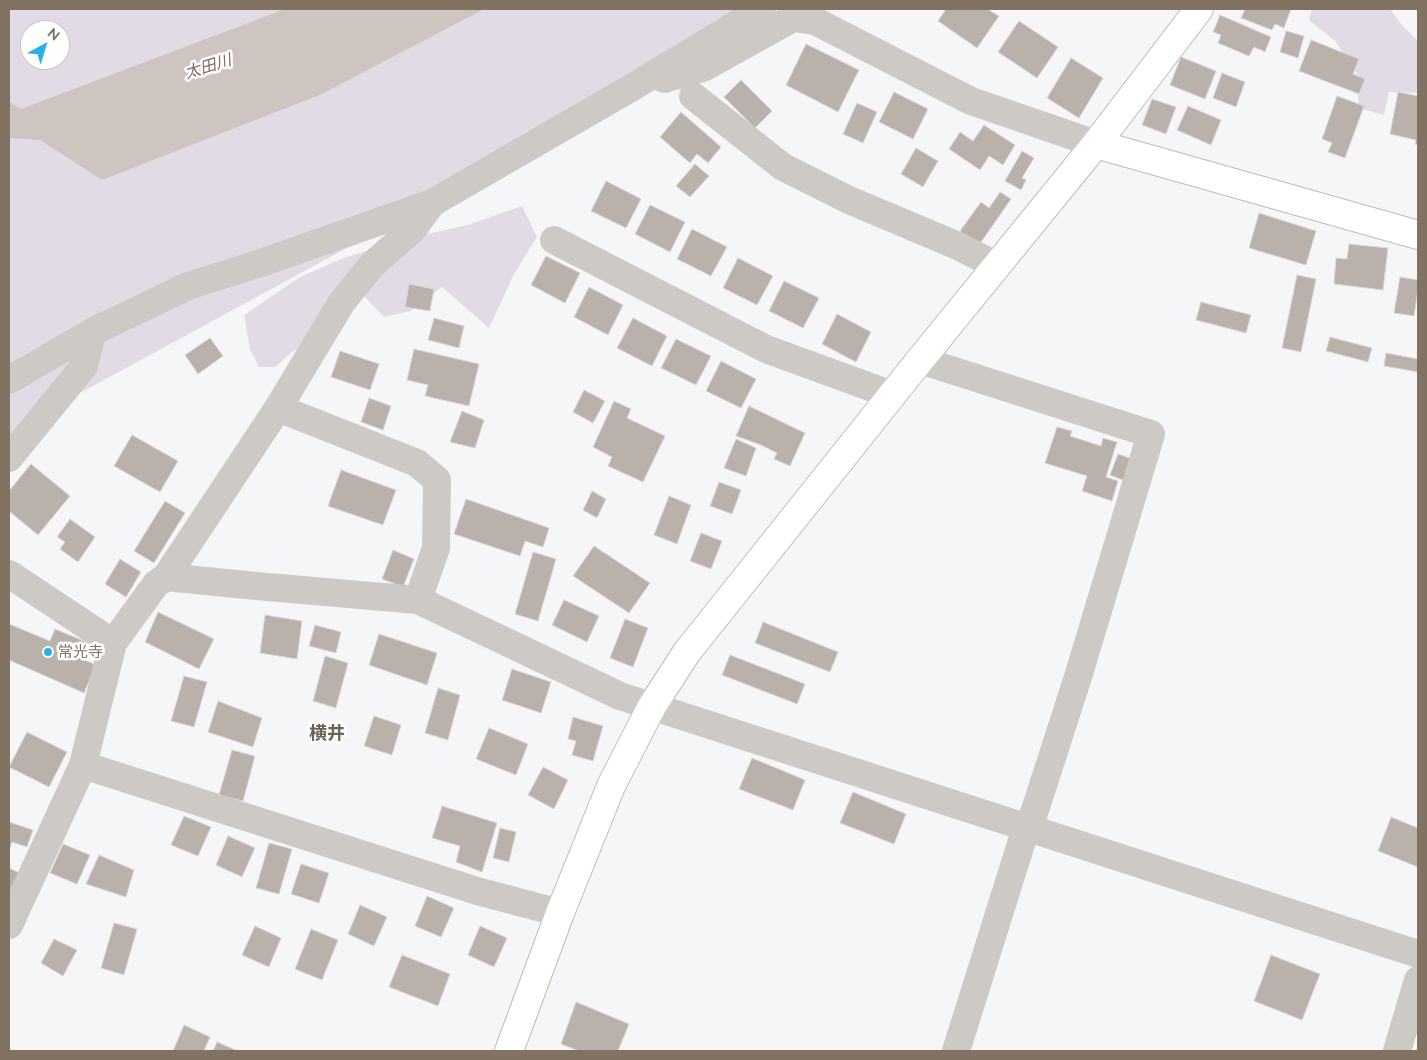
<!DOCTYPE html>
<meta charset="utf-8">
<style>
body{margin:0}
#map{position:relative;width:1427px;height:1060px;overflow:hidden;background:#f6f6f8;font-family:Raleway,sans-serif}
canvas{display:block}
.frame{position:absolute;inset:0;border:10px solid #827262;pointer-events:none}
.north{position:absolute;left:20px;top:20px;width:50px;height:50px;box-sizing:border-box;background:#fff;border:1px solid #cdc7c0;border-radius:50%;rotate:39deg;font-size:14px;font-weight:700;line-height:20px;text-align:center;color:#827262}
.north::after{content:'';display:block;margin:auto;width:18px;height:22px;background:#24b0ea;clip-path:polygon(50% 0,100% 100%,50% 72%,0 100%)}
</style>
<div id="map">
<canvas width="1427" height="1060"></canvas>
<div class="frame"></div>
<div class="north">N</div>
</div>
<script>
const ctx = document.querySelector('canvas').getContext('2d');
ctx.lineJoin = 'round';
function fill(path, color) {
  ctx.fillStyle = color;
  ctx.fill(path, 'evenodd');
}
function toPath(rows) {
  const path = new Path2D();
  for (const r of rows) {
    path.moveTo(r[0], r[1]);
    for (let i = 2; i < r.length; i += 2) path.lineTo(r[i], r[i + 1]);
  }
  return path;
}
function stroke(path, color, width, dash) {
  ctx.strokeStyle = color;
  ctx.lineWidth = width;
  ctx.lineCap = dash ? 'butt' : 'round';
  ctx.setLineDash(dash || []);
  ctx.stroke(path);
}
function write(font, color, halo, rows, align = 'center') {
  ctx.font = font + ' Raleway,"Noto Sans JP",sans-serif';
  ctx.lineWidth = 5;
  ctx.setLineDash([]);
  ctx.textBaseline = 'middle';
  ctx.strokeStyle = halo;
  ctx.fillStyle = color;
  for (const [text, x, y, turn = 0] of rows) {
    ctx.save();
    ctx.translate(x, y);
    ctx.rotate((+turn || 0) * Math.PI / 180);
    ctx.textAlign = isNaN(turn) ? turn : align;
    if (halo) ctx.strokeText(text, 0, 0);
    ctx.fillText(text, 0, 0);
    ctx.restore();
  }
}
fill(toPath([
 [9,9,752,9,505,162,47,411,9,439],
 [30,30,60,30,60,60,30,60],
 [1312,9,1390,9,1401,24,1418,41,1418,93,1389,92,1384,115,1359,108,1357,75,1336,42,1309,20],
 [522,206,537,237,514,274,489,328,442,287,411,311,384,317,363,295,323,333,292,352,275,367,259,367,250,349,244,315,300,277,341,259,400,240,468,225]
]), '#e2dbe5');
fill(toPath([
 [285,9,484,9,322,94,102,180,40,140,9,138,9,102,21,109]
]), '#cfc5c0');
const building = toPath([
 [946,9,987,9,999,16,977,48,938,21,946,9],
 [1245,9,1291,9,1284,28,1275,24,1272,30,1241,18,1245,9],
 [1220,15,1271,37,1265,52,1254,47,1249,56,1218,43,1221,35,1213,32,1220,15],
 [1019,21,1058,47,1037,78,998,52,1019,21],
 [1286,31,1304,36,1298,58,1280,52,1286,31],
 [1311,40,1359,59,1353,74,1365,79,1359,94,1299,71,1311,40],
 [806,44,859,70,838,112,786,85,806,44],
 [1181,57,1216,71,1205,99,1170,85,1181,57],
 [1071,58,1103,78,1079,118,1047,98,1071,58],
 [1222,73,1245,82,1236,107,1213,98,1222,73],
 [741,80,772,111,755,128,724,97,741,80],
 [894,92,928,109,913,139,879,122,894,92],
 [1398,92,1418,96,1418,145,1415,144,1416,140,1390,134,1398,92],
 [1337,96,1364,106,1345,158,1328,152,1332,143,1322,139,1337,96],
 [1152,99,1176,107,1166,134,1142,125,1152,99],
 [857,103,877,112,863,143,843,134,857,103],
 [1188,106,1221,120,1211,145,1177,130,1188,106],
 [681,112,721,147,708,163,697,154,690,163,660,137,681,112],
 [984,125,1015,145,1003,165,989,156,980,170,949,149,960,132,973,141,984,125],
 [916,148,938,161,923,187,901,174,916,148],
 [1022,151,1034,158,1022,178,1026,180,1021,190,1005,181,1022,151],
 [695,164,709,176,690,197,676,186,695,164],
 [606,181,641,199,626,228,591,211,606,181],
 [1000,192,1011,199,979,245,960,231,981,202,989,208,1000,192],
 [650,205,685,222,670,252,635,234,650,205],
 [1259,213,1316,231,1306,265,1249,248,1259,213],
 [692,229,727,247,711,276,677,259,692,229],
 [1349,244,1388,248,1383,290,1334,284,1336,258,1347,259,1349,244],
 [546,256,580,273,565,303,531,285,546,256],
 [738,258,773,276,757,305,723,288,738,258],
 [1297,275,1316,279,1301,352,1282,348,1297,275],
 [1400,277,1418,280,1418,290,1414,316,1394,313,1400,277],
 [784,281,819,298,803,328,769,311,784,281],
 [409,284,434,289,430,311,405,307,409,284],
 [589,287,623,305,608,335,574,317,589,287],
 [1201,302,1251,315,1246,333,1196,320,1201,302],
 [837,314,871,332,856,362,822,344,837,314],
 [434,318,464,326,459,348,428,340,434,318],
 [633,318,667,336,652,366,617,348,633,318],
 [1330,337,1372,348,1368,362,1326,351,1330,337],
 [210,338,223,356,198,374,185,355,210,338],
 [676,339,711,356,696,385,661,368,676,339],
 [414,349,479,364,469,406,425,396,428,385,407,380,414,349],
 [340,351,379,364,370,390,331,377,340,351],
 [1386,353,1418,359,1418,372,1384,366,1386,353],
 [721,361,756,379,741,408,706,391,721,361],
 [584,390,605,401,593,423,573,412,584,390],
 [369,398,391,406,383,430,361,422,369,398],
 [614,401,631,409,627,418,665,436,643,482,608,466,612,457,593,447,614,401],
 [749,406,805,433,790,466,774,459,777,453,761,445,736,436,749,406],
 [462,411,484,420,475,448,450,442,462,411],
 [1057,427,1072,431,1070,436,1101,446,1103,438,1117,442,1106,477,1118,481,1112,501,1082,491,1087,476,1045,463,1057,427],
 [132,435,178,461,160,492,114,466,132,435],
 [736,439,756,448,746,476,724,468,736,439],
 [1118,454,1132,459,1123,480,1110,475,1118,454],
 [31,464,70,496,38,535,9,511,9,491,31,464],
 [341,470,396,490,383,525,328,506,341,470],
 [719,482,741,490,732,514,710,506,719,482],
 [592,491,606,499,597,518,583,510,592,491],
 [669,496,691,505,677,544,654,535,669,496],
 [466,499,549,528,543,547,525,541,520,556,454,534,466,499],
 [165,501,185,513,154,563,134,551,165,501],
 [70,519,95,537,78,562,60,549,65,542,57,537,70,519],
 [701,533,722,541,711,569,690,561,701,533],
 [594,546,650,583,629,613,573,576,594,546],
 [393,550,414,559,403,587,382,579,393,550],
 [533,552,556,559,538,621,515,614,533,552],
 [120,559,141,572,126,597,105,584,120,559],
 [564,600,599,616,587,642,552,625,564,600],
 [158,612,214,639,199,669,145,642,158,612],
 [265,615,302,621,297,659,260,653,265,615],
 [625,619,648,628,633,667,610,658,625,619],
 [763,622,838,652,830,672,755,643,763,622],
 [9,624,50,641,55,629,91,644,85,660,96,665,84,693,9,660,9,624],
 [315,625,341,632,336,653,309,646,315,625],
 [379,634,437,653,427,685,369,665,379,634],
 [730,655,805,684,797,704,722,675,730,655],
 [325,656,348,663,336,708,313,701,325,656],
 [512,669,551,682,541,713,502,700,512,669],
 [184,676,207,682,194,727,171,721,184,676],
 [438,688,460,695,448,740,425,733,438,688],
 [218,701,262,718,253,747,208,732,218,701],
 [374,716,401,725,392,755,364,746,374,716],
 [573,717,603,726,593,761,572,755,576,741,568,739,573,717],
 [489,728,528,744,516,775,476,759,489,728],
 [27,732,67,752,49,787,9,767,27,732],
 [232,750,255,756,243,801,219,795,232,750],
 [752,758,805,780,793,810,739,789,752,758],
 [543,767,568,780,554,809,528,795,543,767],
 [853,792,906,814,894,844,840,823,853,792],
 [442,806,497,823,482,872,456,862,460,846,432,838,442,806],
 [184,816,211,827,198,856,171,845,184,816],
 [1391,817,1418,828,1418,867,1378,851,1391,817],
 [9,822,33,830,27,847,12,842,9,851,9,822],
 [500,828,516,832,509,862,493,858,500,828],
 [228,836,255,848,242,877,216,865,228,836],
 [269,843,292,849,279,894,256,888,269,843],
 [63,844,90,855,77,884,50,873,63,844],
 [99,855,134,870,126,897,86,884,99,855],
 [301,864,329,873,319,903,291,894,301,864],
 [9,868,26,876,9,906,9,868],
 [427,896,454,908,441,937,415,926,427,896],
 [360,905,387,917,374,946,348,934,360,905],
 [114,923,137,929,124,975,101,968,114,923],
 [255,926,281,938,269,967,242,955,255,926],
 [480,926,507,938,494,967,468,955,480,926],
 [311,929,338,940,322,980,295,969,311,929],
 [54,939,77,950,63,976,41,963,54,939],
 [402,955,450,974,438,1006,389,987,402,955],
 [1271,955,1320,974,1302,1020,1254,1001,1271,955],
 [576,1002,629,1024,618,1051,579,1051,561,1044,576,1002],
 [184,1025,210,1037,204,1051,173,1051,184,1025],
 [217,1042,238,1051,213,1051,217,1042]
]);
fill(building, '#b9b1aa');
stroke(building, '#d8d8da', 1);
const secondary = toPath([
 [1096,144,1418,235],
 [509,1051,560,913,611,786,652,706,687,652,920,360,1096,144,1199,9]
]);
stroke(secondary, '#c0bbb6', 30);
stroke(toPath([
 [664,79,705,67,793,18,815,21,971,101,1096,144],
 [693,96,783,167,849,200,958,246,997,266],
 [554,240,766,349,892,395],
 [920,360,1151,434,1078,677,1034,813,1026,828,956,1051],
 [9,380,92,332,188,286,261,263,432,203,631,88,762,9],
 [278,408,417,463,437,480,436,548,418,600],
 [9,458,84,366,92,332],
 [9,574,113,643],
 [166,577,256,586,418,600,620,696,1418,954],
 [83,765,477,891,560,913],
 [9,925,83,765,113,643,156,584,166,577,278,408,342,302,372,265,413,229,432,203],
 [1397,1051,1418,980]
]), '#cdcac6', 28);
stroke(secondary, '#fff', 28);
for (const [x, y, r, color] of [
 [48,652,5,"#24b0ea"]
]) {
  const dot = new Path2D();
  dot.arc(x, y, r, 0, 2 * Math.PI);
  ctx.fillStyle = color;
  ctx.fill(dot);
  stroke(dot, '#fff', 2);
}
write('15px', '#827262', '#fff', [
 ["常光寺",58,652]
], 'left');
write('italic 16px', '#836d62', '#fff', [
 ["太田川",208,67,-17]
]);
write('bold 18px', '#6d6154', '#fff', [
 ["横井",327,734]
]);
</script>
